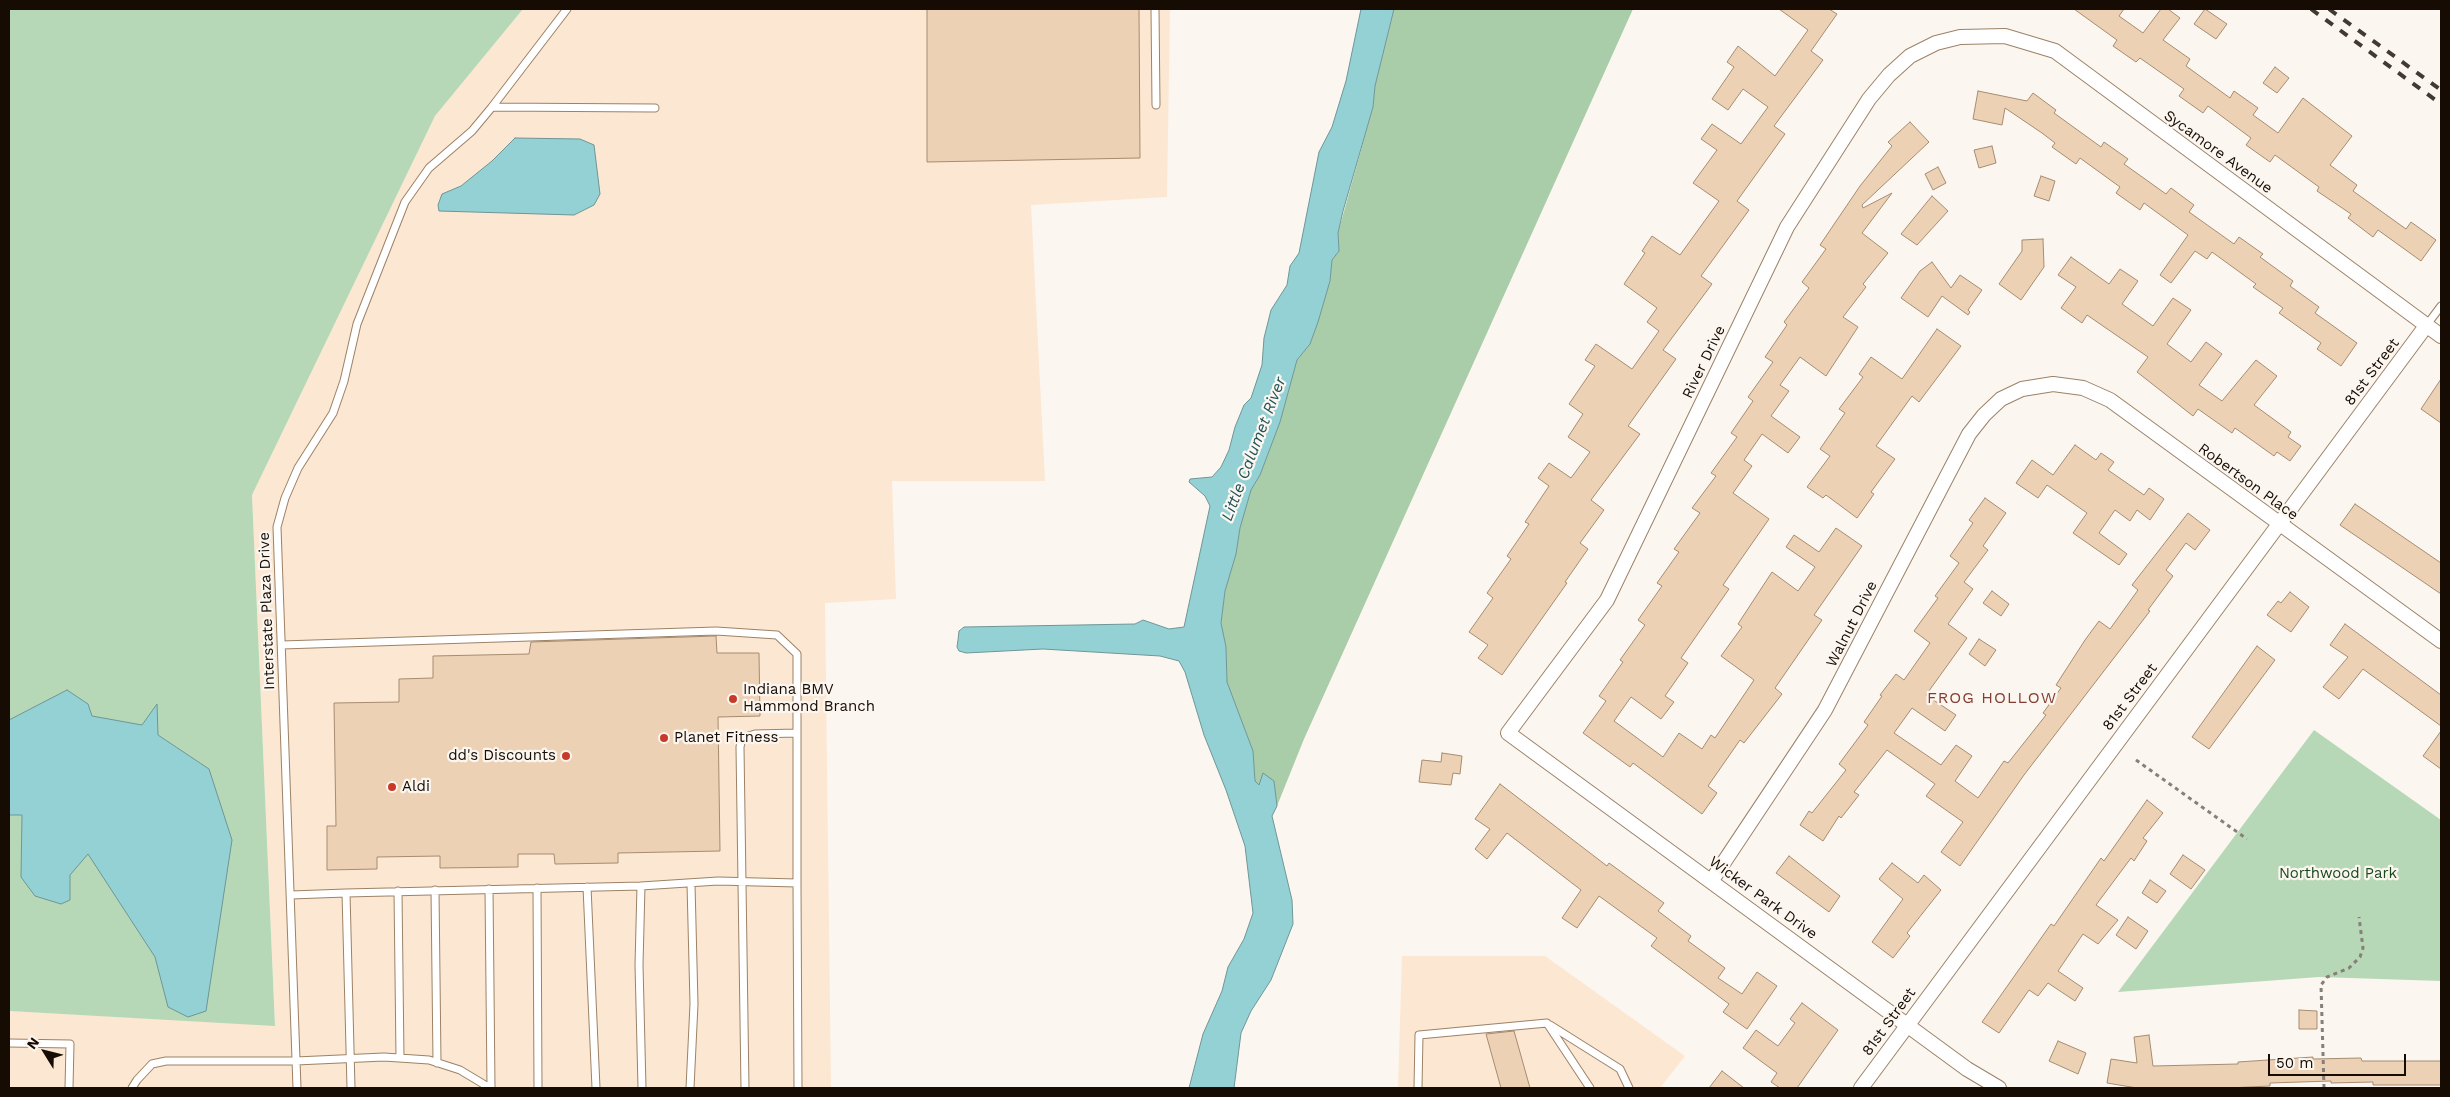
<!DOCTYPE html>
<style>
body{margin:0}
#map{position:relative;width:2450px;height:1097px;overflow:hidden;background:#fcf6f0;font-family:"Work Sans",sans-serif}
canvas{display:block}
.frame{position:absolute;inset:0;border:10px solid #160c04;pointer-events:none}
.north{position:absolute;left:20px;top:1027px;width:50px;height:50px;-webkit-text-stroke:4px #fcf6f0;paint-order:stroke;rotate:306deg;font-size:14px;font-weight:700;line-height:20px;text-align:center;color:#160c04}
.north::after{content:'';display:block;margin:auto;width:18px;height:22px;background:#160c04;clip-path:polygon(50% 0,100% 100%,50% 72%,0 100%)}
.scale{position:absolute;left:2268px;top:1054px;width:138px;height:22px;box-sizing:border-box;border:2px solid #160c04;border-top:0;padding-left:6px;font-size:15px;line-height:18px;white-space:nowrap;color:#160c04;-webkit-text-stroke:4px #fcf6f0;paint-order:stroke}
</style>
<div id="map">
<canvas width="2450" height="1097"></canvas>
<div class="frame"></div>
<div class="north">N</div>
<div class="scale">50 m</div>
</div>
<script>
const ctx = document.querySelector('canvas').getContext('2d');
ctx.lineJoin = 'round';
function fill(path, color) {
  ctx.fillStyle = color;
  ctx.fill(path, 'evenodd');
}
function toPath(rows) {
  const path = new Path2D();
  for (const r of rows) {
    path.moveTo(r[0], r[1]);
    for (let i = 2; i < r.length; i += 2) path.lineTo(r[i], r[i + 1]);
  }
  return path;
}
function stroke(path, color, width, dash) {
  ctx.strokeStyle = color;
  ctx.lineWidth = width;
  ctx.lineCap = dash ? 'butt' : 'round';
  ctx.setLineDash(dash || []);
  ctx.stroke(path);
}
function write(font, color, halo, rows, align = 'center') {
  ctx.font = font + ' "Work Sans",sans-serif';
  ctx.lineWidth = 4.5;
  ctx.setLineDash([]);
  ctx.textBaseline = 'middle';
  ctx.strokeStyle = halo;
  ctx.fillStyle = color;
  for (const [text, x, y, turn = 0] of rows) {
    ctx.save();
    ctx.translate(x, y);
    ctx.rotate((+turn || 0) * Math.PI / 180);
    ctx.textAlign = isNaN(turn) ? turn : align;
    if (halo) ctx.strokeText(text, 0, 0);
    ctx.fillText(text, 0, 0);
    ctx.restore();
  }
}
fill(toPath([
 [523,9,1170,9,1167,197,1031,205,1045,481,892,481,896,599,825,603,831,1088,9,1088,9,1011,275,1025,252,495,435,116],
 [1402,956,1545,956,1685,1056,1660,1088,1398,1088]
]), '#fce7d2');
fill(toPath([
 [9,9,523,9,435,116,252,495,275,1026,9,1011],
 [2314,730,2441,820,2441,981,2319,977,2118,992]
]), '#b7d8b6');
fill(toPath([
 [1394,9,1633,9,1304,739,1277,806,1274,781,1263,774,1259,785,1255,781,1253,751,1227,682,1226,647,1221,624,1225,591,1236,554,1240,528,1251,490,1260,475,1280,422,1297,360,1310,344,1318,322,1330,281,1332,260,1339,251,1338,233,1373,107,1375,86]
]), '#aacda9');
const water = toPath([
 [1361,9,1394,9,1375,86,1373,107,1343,211,1338,233,1339,251,1332,260,1330,281,1318,322,1310,344,1297,360,1280,422,1260,475,1251,490,1240,528,1236,554,1225,591,1221,623,1226,647,1227,682,1253,751,1255,781,1259,785,1263,773,1274,781,1277,806,1272,816,1292,900,1293,924,1271,980,1251,1011,1241,1033,1234,1088,1189,1088,1203,1034,1222,991,1228,967,1244,939,1253,913,1245,846,1226,790,1204,735,1185,672,1179,661,1160,656,1043,649,966,653,959,651,957,647,958,640,959,631,964,627,1135,624,1143,620,1169,629,1184,627,1210,506,1205,496,1189,482,1190,479,1212,477,1221,467,1229,450,1235,427,1244,405,1251,398,1262,365,1264,338,1271,310,1287,285,1290,266,1299,253,1319,152,1332,127,1346,81,1361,9],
 [515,138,580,139,594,145,600,194,594,205,574,215,439,211,438,205,442,194,461,186,492,161,515,138],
 [67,690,88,704,92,716,142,725,157,704,158,735,209,769,232,840,206,1011,188,1017,168,1007,155,957,88,854,70,875,70,900,61,904,35,896,21,877,22,815,9,815,9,720,67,690]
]);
fill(water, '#94d1d5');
stroke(water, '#6e9696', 1);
const building = toPath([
 [927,9,1139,9,1140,158,927,162,927,9],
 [1779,9,1829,9,1837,14,1811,51,1823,60,1774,126,1785,134,1737,201,1749,210,1701,276,1712,284,1663,350,1676,359,1628,426,1640,434,1591,500,1604,510,1580,543,1588,549,1565,582,1567,583,1502,675,1478,658,1488,645,1469,632,1493,598,1487,593,1511,559,1507,556,1529,524,1525,522,1549,486,1538,478,1549,463,1571,478,1590,452,1568,437,1583,414,1569,404,1595,366,1585,360,1596,344,1632,369,1659,331,1647,322,1657,308,1624,284,1645,253,1642,251,1652,236,1680,255,1719,201,1693,183,1717,150,1701,139,1712,124,1741,144,1768,107,1743,89,1728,110,1712,99,1734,67,1727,62,1738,46,1775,76,1808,30,1779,9],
 [2074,9,2124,9,2119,16,2143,33,2161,9,2168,9,2180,18,2163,40,2190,59,2186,66,2230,98,2234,91,2258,108,2253,115,2278,133,2303,98,2352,136,2330,165,2357,185,2353,191,2406,229,2411,222,2436,240,2421,261,2378,230,2373,237,2348,218,2351,214,2317,191,2319,187,2275,155,2270,162,2246,145,2251,138,2208,106,2203,113,2179,96,2184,89,2140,58,2136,62,2113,46,2117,40,2074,9],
 [2205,9,2227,24,2216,39,2194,24,2205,9],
 [2275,67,2289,78,2277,93,2263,83,2275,67],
 [1978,91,2027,101,2033,93,2056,110,2054,113,2101,147,2104,142,2128,159,2124,164,2166,194,2171,188,2194,205,2189,212,2234,244,2239,237,2263,254,2260,257,2293,281,2290,286,2319,307,2315,313,2357,343,2341,366,2317,349,2321,343,2279,313,2283,308,2253,287,2256,284,2212,252,2207,259,2195,251,2171,283,2160,275,2188,235,2144,203,2140,210,2116,193,2120,187,2080,158,2076,164,2052,147,2055,143,2042,133,2005,108,2002,125,1973,119,1978,91],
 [1910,122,1929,142,1862,205,1863,208,1892,193,1862,233,1888,253,1863,284,1866,287,1843,317,1858,327,1826,376,1800,357,1780,385,1789,391,1771,416,1800,437,1788,453,1762,434,1744,460,1752,466,1733,493,1769,519,1723,585,1729,589,1681,658,1688,663,1665,696,1674,702,1661,719,1631,697,1614,721,1663,757,1679,733,1702,749,1711,735,1715,738,1754,680,1721,656,1742,627,1738,624,1772,572,1798,591,1815,567,1786,547,1794,535,1819,552,1836,528,1862,546,1814,615,1822,620,1775,688,1782,694,1744,743,1740,740,1708,786,1717,793,1702,814,1633,763,1630,767,1583,733,1606,701,1599,696,1623,662,1620,660,1645,625,1638,620,1662,586,1657,583,1679,552,1674,549,1700,513,1692,508,1716,476,1711,473,1737,437,1731,433,1753,401,1748,397,1773,362,1765,357,1787,325,1784,322,1809,288,1802,282,1826,249,1820,245,1860,186,1892,146,1888,142,1910,122],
 [1992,146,1996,163,1979,168,1974,150,1992,146],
 [1938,167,1946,183,1933,190,1925,174,1938,167],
 [2041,176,2055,181,2049,201,2034,196,2041,176],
 [1932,196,1948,211,1917,245,1901,234,1932,196],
 [2043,239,2044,267,2021,300,1999,284,2022,251,2022,240,2043,239],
 [2071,257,2109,284,2120,269,2138,281,2122,304,2153,326,2173,298,2191,310,2167,344,2191,362,2206,342,2222,354,2199,385,2222,401,2256,360,2277,376,2254,405,2291,432,2288,437,2301,446,2290,461,2277,452,2274,456,2235,428,2232,433,2198,409,2193,416,2137,372,2148,357,2087,315,2082,323,2061,308,2076,287,2058,275,2071,257],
 [1932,262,1951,288,1960,275,1982,290,1968,310,1970,312,1968,315,1942,296,1928,317,1901,298,1920,271,1932,262],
 [1937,329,1961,346,1919,402,1912,396,1876,446,1895,459,1871,492,1874,494,1857,518,1826,495,1823,498,1807,487,1830,456,1820,449,1845,413,1839,409,1863,377,1859,374,1871,357,1902,379,1937,329],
 [2441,379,2441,423,2421,409,2441,379],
 [2075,445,2096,460,2101,453,2114,462,2108,470,2144,495,2149,488,2164,499,2150,520,2137,510,2130,521,2115,510,2099,533,2127,554,2119,565,2073,533,2087,513,2047,485,2038,498,2016,483,2032,460,2053,475,2075,445],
 [1985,498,2006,513,1983,546,1988,550,1964,582,1973,589,1948,624,1967,638,1926,695,1956,715,1945,731,1912,708,1894,733,1941,765,1956,745,1972,756,1955,781,1978,798,2004,761,2008,763,2046,715,2043,713,2061,688,2056,685,2085,640,2099,621,2110,629,2138,590,2132,585,2188,513,2210,530,2195,550,2186,543,2166,570,2173,576,2148,610,2150,611,2024,775,1960,866,1941,852,1963,822,1926,796,1935,784,1887,750,1854,792,1859,795,1841,818,1839,816,1823,841,1800,825,1809,811,1812,813,1846,770,1839,764,1868,725,1864,722,1882,696,1880,695,1896,674,1904,680,1930,643,1914,631,1938,598,1935,596,1959,563,1950,556,1973,523,1969,520,1985,498],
 [2355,504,2441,563,2441,594,2340,525,2355,504],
 [1992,591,2009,604,2001,616,1983,603,1992,591],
 [2290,592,2309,607,2291,632,2267,615,2278,601,2281,603,2290,592],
 [2345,624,2441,695,2441,726,2363,669,2339,699,2323,687,2348,657,2330,645,2345,624],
 [716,636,717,653,759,653,760,716,718,717,720,851,618,853,618,863,555,864,554,854,518,854,518,867,440,868,440,856,377,857,377,869,327,870,327,826,336,826,334,703,399,702,399,679,433,678,433,656,529,654,531,642,716,636],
 [1979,639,1996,650,1985,666,1969,654,1979,639],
 [2257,646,2275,660,2209,749,2192,737,2257,646],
 [2441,731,2441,769,2423,756,2441,731],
 [1442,753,1462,756,1460,774,1453,773,1451,785,1419,782,1422,760,1441,762,1442,753],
 [1500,784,1607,866,1609,863,1664,903,1658,911,1691,936,1688,941,1725,968,1718,978,1742,994,1757,972,1777,986,1747,1029,1723,1012,1729,1004,1651,946,1657,938,1599,896,1577,928,1562,918,1581,890,1507,833,1487,859,1475,849,1490,829,1475,819,1500,784],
 [2147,800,2163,813,2143,838,2147,841,2134,861,2131,858,2096,905,2118,920,2098,944,2083,934,2058,971,2083,988,2075,1001,2048,983,2038,996,2029,990,1999,1033,1982,1022,2051,924,2054,926,2101,858,2104,861,2147,800],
 [2183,855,2205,870,2191,889,2170,874,2183,855],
 [1789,856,1840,896,1829,912,1776,873,1789,856],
 [1892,863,1918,883,1924,875,1941,890,1907,933,1910,936,1893,958,1872,942,1903,899,1879,879,1892,863],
 [2150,880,2166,891,2157,903,2142,893,2150,880],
 [2128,917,2148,931,2136,949,2116,935,2128,917],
 [1802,1003,1838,1030,1797,1088,1780,1088,1771,1082,1777,1073,1743,1048,1756,1030,1778,1046,1795,1023,1790,1019,1802,1003],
 [2299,1010,2317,1011,2317,1029,2299,1029,2299,1010],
 [1514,1031,1530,1088,1501,1088,1486,1034,1514,1031],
 [2149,1035,2153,1066,2238,1064,2238,1062,2313,1057,2313,1059,2361,1058,2362,1061,2441,1061,2441,1085,2373,1085,2373,1082,2331,1083,2331,1081,2270,1083,2270,1086,2228,1088,2137,1088,2107,1083,2111,1059,2137,1063,2134,1037,2149,1035],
 [2058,1041,2086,1053,2078,1074,2049,1061,2058,1041],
 [1722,1071,1744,1088,1709,1088,1722,1071]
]);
fill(building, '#edd1b4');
stroke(building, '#a68c70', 1);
const lane = toPath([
 [1155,9,1156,105],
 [492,107,655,108],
 [2426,326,2441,306],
 [282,645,716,631,777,635,797,654,797,883],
 [587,887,596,1088],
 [537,888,538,1088],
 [489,889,491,1088],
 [435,890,437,1063],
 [398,891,400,1058],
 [291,895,346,893],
 [1550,1025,1620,1069,1629,1088],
 [9,1043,70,1044,69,1088],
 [132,1088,137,1080,152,1064,166,1061,296,1061,384,1057,429,1060,460,1070,490,1088],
 [297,1088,277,527,285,498,298,468,333,413,344,381,357,324,405,202,429,168,472,131,492,107,567,9],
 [351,1088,346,893,641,886],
 [642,1088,639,965,641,886,718,881,797,883,798,1088],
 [690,1088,694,1004,691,884],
 [745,1088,740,747,742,738,755,734,797,733],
 [1418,1088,1419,1035,1547,1023,1590,1088]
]);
const street = toPath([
 [1712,880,1825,710,1969,434,1984,415,2001,399,2022,389,2053,384,2083,388,2110,400,2441,641],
 [1861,1088,2426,326],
 [1999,1088,1967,1069,1508,733,1607,600,1787,227,1869,99,1889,75,1910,56,1936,43,1960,37,2005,36,2055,51,2441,336]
]);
stroke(lane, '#9c8267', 9);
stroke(street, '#9c8267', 16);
stroke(toPath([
 [2136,760,2247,839],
 [2324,1088,2321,985,2327,977,2349,968,2360,957,2363,948,2359,917]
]), '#877f78', 3, [4, 4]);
stroke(lane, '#fff', 7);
stroke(street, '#fff', 14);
stroke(toPath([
 [2311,9,2441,104],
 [2329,9,2441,90]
]), '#423931', 4, [9, 9]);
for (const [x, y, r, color] of [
 [733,699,5,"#c73a29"],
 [664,738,5,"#c73a29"],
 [566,756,5,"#c73a29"],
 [392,787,5,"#c73a29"]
]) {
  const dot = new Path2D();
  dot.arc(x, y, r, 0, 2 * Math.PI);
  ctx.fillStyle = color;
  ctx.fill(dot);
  stroke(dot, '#fcf6f0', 2);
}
write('15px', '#160c04', '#fcf6f0', [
 ["Sycamore Avenue",2218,152,36],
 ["River Drive",1704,362,-64],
 ["81st Street",2372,372,-53],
 ["Robertson Place",2248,482,36],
 ["Interstate Plaza Drive",267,611,-92],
 ["Walnut Drive",1852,624,-63],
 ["81st Street",2130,697,-53],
 ["Wicker Park Drive",1763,898,36],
 ["81st Street",1889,1022,-54]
]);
write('15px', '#160c04', '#fcf6f0', [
 ["Indiana BMV",743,690],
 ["Hammond Branch",743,707],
 ["Planet Fitness",674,738],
 ["dd's Discounts",556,756,"right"],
 ["Aldi",402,787]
], 'left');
write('15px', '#184a1c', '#fcf6f0', [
 ["Northwood Park",2338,874]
]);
write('italic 16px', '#1e5357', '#fcf6f0', [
 ["Little Calumet River",1254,449,-69]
]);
ctx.letterSpacing = '1px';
write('16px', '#833d32', '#fcf6f0', [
 ["FROG HOLLOW",1992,698]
]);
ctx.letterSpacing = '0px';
</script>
